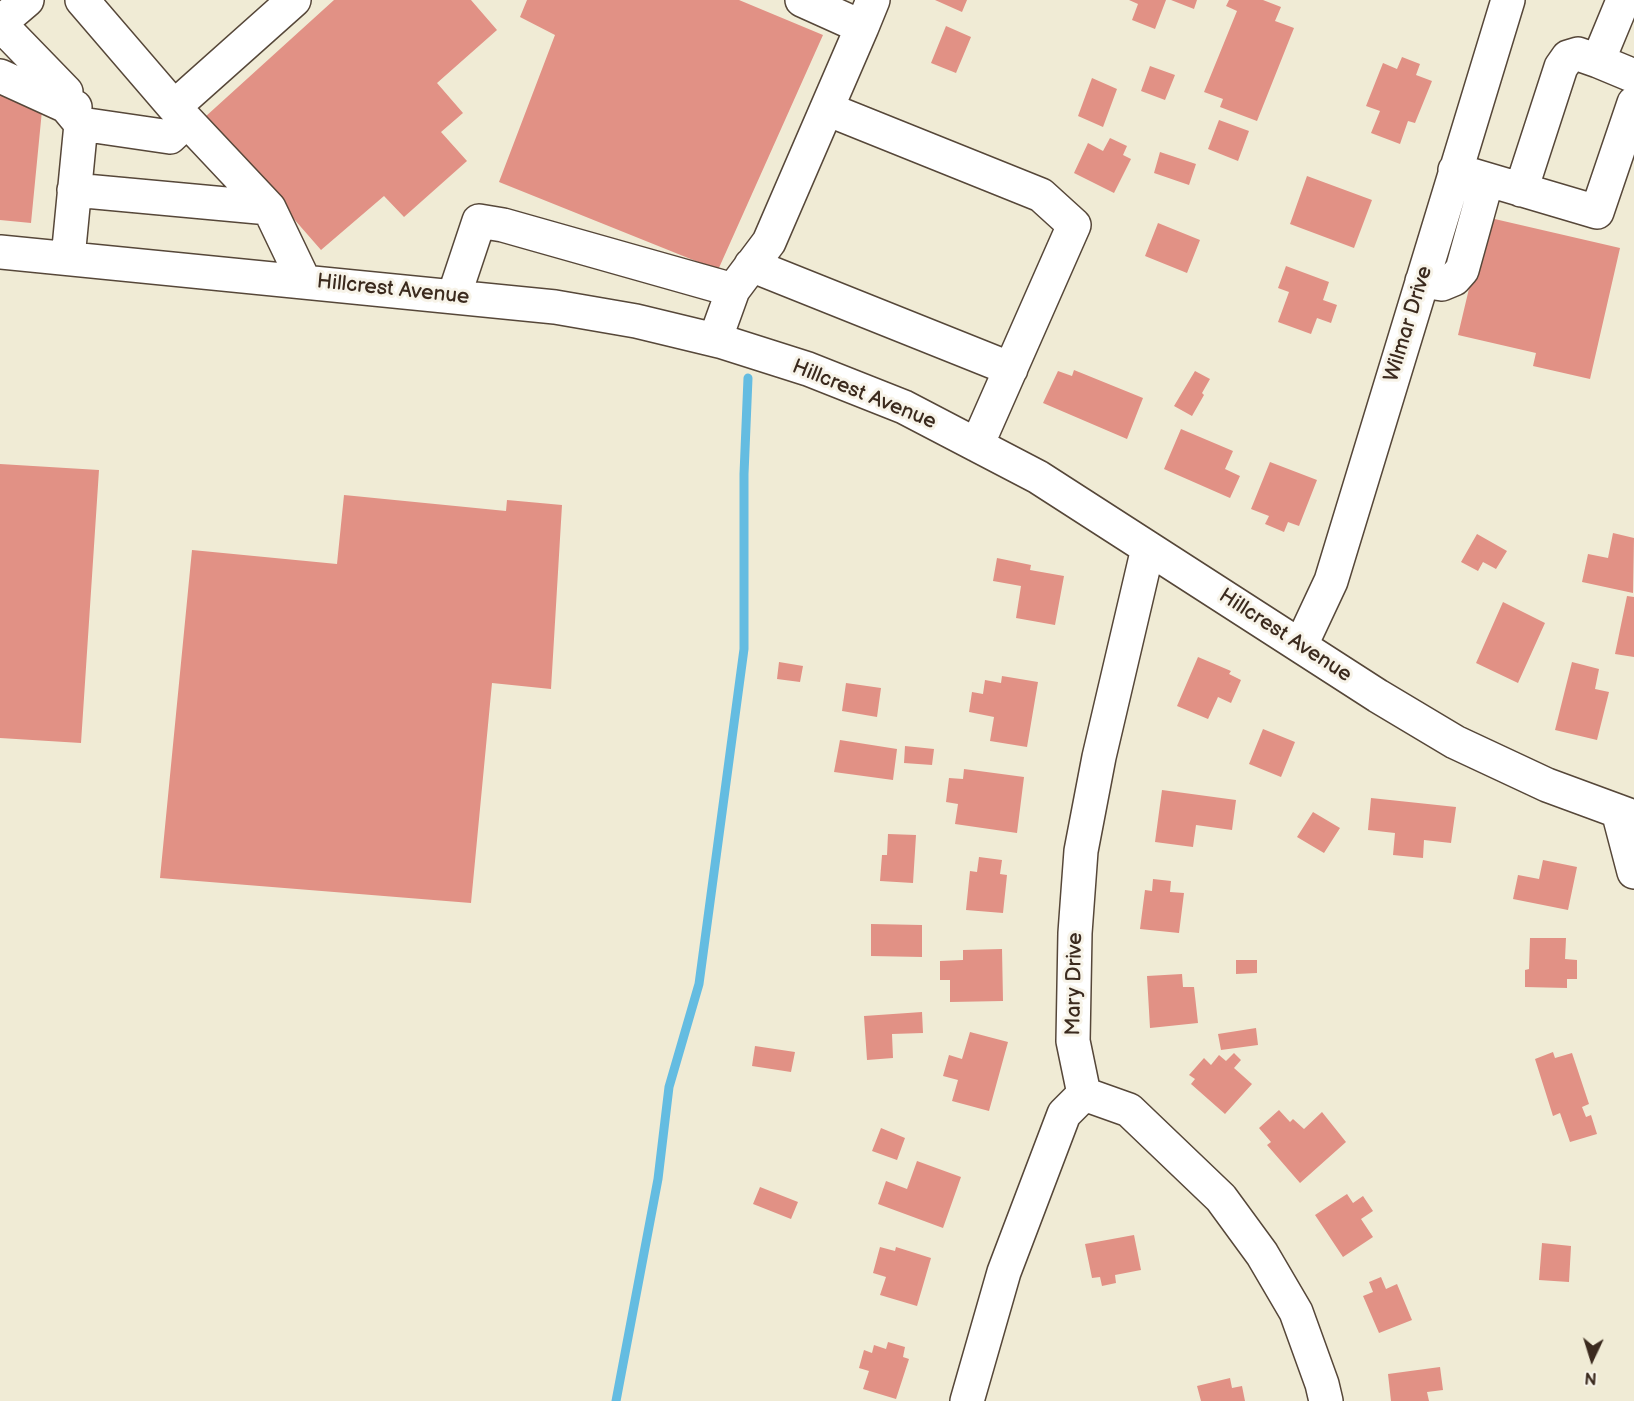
<!DOCTYPE html>
<style>
body{margin:0}
#map{position:relative;width:1634px;height:1401px;overflow:hidden;background:#f0ebd5;font-family:"Balsamiq Sans",sans-serif}
canvas{display:block}
.north{position:absolute;left:1562px;top:1329px;width:60px;height:60px;-webkit-text-stroke:4px #f7f3e8;paint-order:stroke;rotate:184deg;font-size:16px;font-weight:700;line-height:24px;text-align:center;color:#3b2a1e}
.north::after{content:'';display:block;margin:auto;width:21px;height:27px;background:#3b2a1e;clip-path:polygon(50% 0,100% 100%,50% 72%,0 100%)}
</style>
<div id="map">
<canvas width="1634" height="1401"></canvas>
<div class="north">N</div>
</div>
<script>
const ctx = document.querySelector('canvas').getContext('2d');
ctx.lineJoin = 'round';
function toPath(rows) {
  const path = new Path2D();
  for (const r of rows) {
    path.moveTo(r[0], r[1]);
    for (let i = 2; i < r.length; i += 2) path.lineTo(r[i], r[i + 1]);
  }
  return path;
}
function stroke(path, color, width, dash) {
  ctx.strokeStyle = color;
  ctx.lineWidth = width;
  ctx.lineCap = dash ? 'butt' : 'round';
  ctx.setLineDash(dash || []);
  ctx.stroke(path);
}
function fill(path, color) {
  ctx.fillStyle = color;
  ctx.fill(path, 'evenodd');
}
function write(font, color, halo, rows, align = 'center') {
  ctx.font = font + ' "Balsamiq Sans",sans-serif';
  ctx.lineWidth = 6;
  ctx.setLineDash([]);
  ctx.textBaseline = 'middle';
  ctx.strokeStyle = halo;
  ctx.fillStyle = color;
  for (const [text, x, y, turn = 0] of rows) {
    ctx.save();
    ctx.translate(x, y);
    ctx.rotate((+turn || 0) * Math.PI / 180);
    ctx.textAlign = isNaN(turn) ? turn : align;
    if (halo) ctx.strokeText(text, 0, 0);
    ctx.fillText(text, 0, 0);
    ctx.restore();
  }
}
stroke(toPath([
 [616,1401,658,1179,669,1087,699,984,744,649,744,474,748,378]
]), '#64bce1', 9);
fill(toPath([
 [334,0,471,0,497,30,437,83,463,113,441,132,467,161,404,217,384,196,321,250,205,117],
 [527,0,739,0,823,35,718,270,499,182,555,35,520,17],
 [935,0,967,0,962,12],
 [1129,0,1166,0,1155,29,1132,20,1138,4],
 [1171,0,1197,0,1194,9],
 [1229,0,1263,0,1281,7,1275,21,1294,28,1257,121,1220,107,1223,99,1204,92,1237,11,1226,6],
 [946,26,971,37,956,73,931,63],
 [1402,57,1420,64,1416,75,1432,81,1415,123,1408,121,1400,144,1371,133,1380,111,1366,106,1383,63,1397,69],
 [1150,66,1175,75,1165,100,1141,91],
 [1092,78,1117,89,1103,127,1078,116],
 [0,95,43,100,31,223,0,220],
 [1219,120,1249,131,1238,161,1208,149],
 [1110,138,1127,146,1123,155,1131,159,1114,193,1074,173,1088,143,1103,151],
 [1160,152,1196,164,1189,185,1154,173],
 [1307,176,1372,200,1354,248,1290,224],
 [1486,217,1620,248,1590,379,1533,366,1536,353,1458,335],
 [1158,223,1200,240,1187,273,1145,256],
 [1286,266,1329,282,1323,300,1337,305,1331,323,1317,318,1311,334,1278,322,1289,292,1278,288],
 [1074,370,1143,398,1127,439,1043,403,1058,371,1072,376],
 [1195,371,1210,379,1202,393,1204,395,1192,416,1174,406],
 [1181,429,1233,451,1225,469,1240,476,1230,498,1164,469],
 [1270,462,1317,480,1299,526,1288,522,1284,532,1265,524,1269,516,1251,509],
 [0,464,99,470,81,743,0,738],
 [344,495,506,511,507,500,562,505,551,689,492,683,471,903,160,878,192,550,337,564],
 [1613,533,1634,538,1633,593,1582,582,1588,554,1608,558],
 [1477,534,1507,551,1496,569,1483,562,1478,571,1461,562],
 [997,558,1031,565,1030,570,1064,576,1055,625,1016,618,1021,586,993,581],
 [1627,596,1634,597,1634,657,1615,654],
 [1503,602,1545,623,1518,683,1476,663],
 [1198,657,1231,671,1229,674,1241,680,1231,703,1218,697,1208,719,1177,706],
 [779,662,803,666,800,682,777,679],
 [1572,662,1599,669,1595,689,1609,692,1597,740,1555,730],
 [1002,676,1038,682,1027,747,990,741,994,717,969,712,972,692,983,694,985,680,1001,683],
 [846,683,881,688,877,717,842,711],
 [1263,729,1295,742,1281,777,1249,764],
 [840,740,897,749,893,780,834,772],
 [905,746,934,749,932,765,904,763],
 [964,769,1024,777,1017,833,955,824,958,804,946,802,949,778,963,779],
 [1162,790,1236,800,1232,830,1196,825,1193,847,1155,842],
 [1371,798,1456,807,1451,843,1424,840,1423,858,1393,855,1395,833,1368,830],
 [1313,812,1340,828,1324,853,1297,837],
 [888,834,916,835,913,883,880,881,882,855,887,855],
 [979,857,1002,860,1000,874,1007,875,1003,913,966,910,970,871,977,872],
 [1543,860,1577,867,1568,910,1513,899,1518,875,1539,879],
 [1153,879,1171,881,1170,892,1184,893,1179,933,1140,929,1145,890,1152,891],
 [871,924,922,925,922,957,871,956],
 [1530,938,1566,938,1565,959,1577,960,1577,979,1567,979,1567,988,1525,987,1525,970,1529,969],
 [1002,949,1003,1001,950,1002,950,980,940,980,940,961,963,960,963,950],
 [1236,960,1257,960,1257,973,1236,974],
 [1182,974,1183,987,1194,987,1198,1023,1150,1028,1147,976],
 [922,1012,923,1033,892,1034,893,1058,867,1060,864,1016],
 [1256,1028,1258,1045,1221,1050,1218,1034],
 [970,1032,1008,1042,989,1111,952,1101,958,1080,943,1076,949,1055,962,1059],
 [755,1046,795,1052,791,1072,752,1066],
 [1553,1052,1555,1058,1572,1053,1589,1104,1582,1107,1586,1117,1591,1115,1597,1134,1570,1142,1560,1113,1553,1116,1535,1059],
 [1234,1053,1241,1060,1234,1068,1252,1084,1225,1114,1191,1084,1195,1079,1189,1075,1204,1058,1211,1065,1219,1055,1226,1061],
 [1279,1110,1290,1122,1293,1119,1304,1129,1322,1112,1346,1142,1300,1183,1267,1145,1271,1142,1259,1128],
 [881,1128,905,1138,897,1160,872,1151],
 [917,1161,961,1177,943,1228,878,1204,886,1181,907,1189],
 [760,1187,798,1202,791,1219,753,1204],
 [1347,1194,1353,1203,1363,1196,1373,1211,1361,1219,1373,1237,1343,1257,1315,1215],
 [1134,1235,1141,1270,1115,1275,1116,1283,1102,1286,1100,1277,1092,1278,1085,1244],
 [1542,1243,1571,1246,1569,1282,1539,1280],
 [880,1247,895,1251,896,1247,931,1258,917,1306,880,1295,886,1277,873,1273],
 [1381,1277,1386,1289,1397,1284,1412,1320,1379,1333,1363,1296,1373,1292,1369,1282],
 [888,1342,905,1347,903,1357,909,1359,896,1399,863,1389,869,1371,859,1368,864,1350,872,1353,874,1345,886,1349],
 [1440,1367,1443,1390,1427,1392,1429,1401,1391,1401,1388,1374],
 [1230,1378,1232,1388,1242,1386,1245,1401,1201,1401,1197,1386]
]), '#e19185');
const minor = toPath([
 [82,0,174,107,269,208,304,281],
 [802,0,862,27,873,0],
 [1622,3,1598,61,1634,76],
 [0,23,27,0],
 [0,24,66,92,66,106,81,124,170,137,187,121],
 [0,76,66,106,75,107],
 [174,107,294,0],
 [827,109,1041,195,1074,225,977,445],
 [1455,170,1597,212,1634,103],
 [74,190,269,208],
 [1521,190,1561,67,1568,57,1578,54,1598,61],
 [0,252,555,307,636,321,723,342,808,369,904,407,1038,477,1378,696,1455,742,1547,785,1634,817],
 [68,258,81,124],
 [751,265,1011,369],
 [1422,281,1442,284,1454,279,1462,270,1487,180],
 [733,290,769,242,862,27],
 [454,296,479,221,503,225,733,290,715,340],
 [1301,645,1331,581,1508,0],
 [1618,811,1634,872],
 [1084,1094,1073,1041,1075,933,1081,851,1099,757,1148,548],
 [1084,1094,1129,1110,1221,1198,1262,1254,1296,1312,1322,1384,1326,1401],
 [967,1401,1004,1272,1064,1114,1084,1094]
]);
stroke(minor, '#564739', 36);
stroke(minor, '#fff', 33);
write('21px', '#3b2a1e', '#f7f3e8', [
 ["Hillcrest Avenue",393,290,6],
 ["Wilmar Drive",1409,324,-73],
 ["Hillcrest Avenue",864,395,22],
 ["Hillcrest Avenue",1285,636,33],
 ["Mary Drive",1075,984,-89]
]);
</script>
